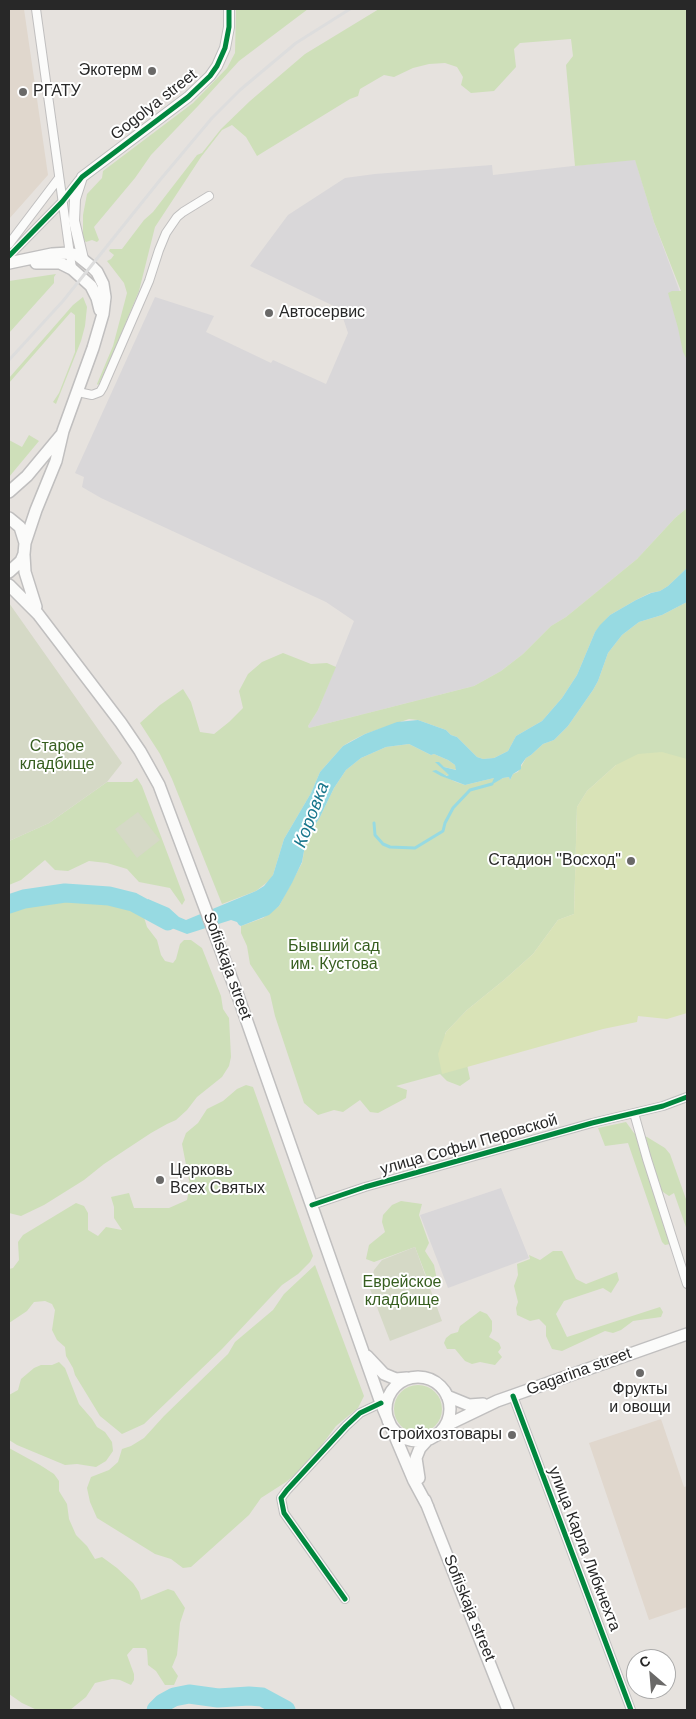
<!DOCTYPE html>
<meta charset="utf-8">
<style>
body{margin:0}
#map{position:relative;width:696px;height:1719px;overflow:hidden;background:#e6e2de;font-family:Helvetica,sans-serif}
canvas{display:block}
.frame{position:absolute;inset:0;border:10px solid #282828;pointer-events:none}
.north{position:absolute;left:626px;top:1649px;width:50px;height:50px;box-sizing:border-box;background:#fff;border:1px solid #a9a9a9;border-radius:50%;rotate:333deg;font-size:14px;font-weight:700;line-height:20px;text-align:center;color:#282828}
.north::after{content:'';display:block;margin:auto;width:18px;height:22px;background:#6a6968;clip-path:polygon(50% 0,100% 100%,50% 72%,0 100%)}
</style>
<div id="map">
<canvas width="696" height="1719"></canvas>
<div class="frame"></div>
<div class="north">С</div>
</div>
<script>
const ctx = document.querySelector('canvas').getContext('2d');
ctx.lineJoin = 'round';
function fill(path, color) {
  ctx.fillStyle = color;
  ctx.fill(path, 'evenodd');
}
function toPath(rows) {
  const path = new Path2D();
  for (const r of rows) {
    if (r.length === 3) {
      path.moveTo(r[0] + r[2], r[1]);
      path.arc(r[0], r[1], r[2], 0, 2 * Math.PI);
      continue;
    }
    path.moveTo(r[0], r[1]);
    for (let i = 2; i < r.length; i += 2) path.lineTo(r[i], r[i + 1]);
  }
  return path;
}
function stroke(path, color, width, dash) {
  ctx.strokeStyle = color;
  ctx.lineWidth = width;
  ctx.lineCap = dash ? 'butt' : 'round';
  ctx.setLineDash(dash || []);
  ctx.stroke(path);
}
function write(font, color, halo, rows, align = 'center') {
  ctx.font = font + ' Helvetica,sans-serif';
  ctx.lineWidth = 4;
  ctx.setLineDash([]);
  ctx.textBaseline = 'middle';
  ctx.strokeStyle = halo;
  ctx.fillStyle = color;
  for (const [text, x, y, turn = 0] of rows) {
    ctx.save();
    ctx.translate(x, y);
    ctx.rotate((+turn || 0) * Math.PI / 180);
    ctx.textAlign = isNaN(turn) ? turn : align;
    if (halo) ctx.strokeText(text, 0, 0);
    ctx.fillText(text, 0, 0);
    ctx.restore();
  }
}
fill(toPath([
 [635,159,654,222,687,311,687,508,675,518,637,559,566,617,551,626,523,654,501,671,474,686,309,728,308,726,318,710,354,621,326,602,101,498,82,487,84,477,75,473,155,297,214,316,206,332,271,363,273,360,326,384,348,333,340,309,250,266,288,215,345,178,375,174,492,165,493,175],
 [501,1188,529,1258,448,1288,420,1215]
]), '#d9d7d9');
fill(toPath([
 [9,9,24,9,48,175,9,219],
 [661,1419,684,1487,687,1486,687,1607,649,1620,589,1443]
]), '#e0d7cd');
fill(toPath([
 [236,9,308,9,239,61,198,106,151,155,135,178,94,227,99,240,97,242,92,240,86,242,83,239,83,215,87,194,102,178,103,171,193,103,227,68,235,53],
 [379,9,687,9,687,360,683,352,678,328,668,293,672,291,681,291,654,222,635,160,575,166,566,65,573,56,571,39,520,43,514,49,516,67,494,91,471,93,461,85,463,77,457,67,445,63,429,64,413,68,394,77,384,75,360,89,358,96,350,99,257,156,246,137,232,125,222,130,201,157,155,227,139,291,104,375,98,385,97,384,113,346,127,293,124,283,107,261,111,259,114,255,109,251,110,249,122,249,144,220,153,212,197,155,202,153,221,129,250,101,305,54],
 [56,274,54,277,54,283,9,333,9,281],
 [83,297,87,307,85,326,81,341,56,404,53,402,59,393,75,352,75,315,71,312,9,383,9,378,73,305],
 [29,435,39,441,9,477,9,440,22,447],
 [687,508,687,568,668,586,660,591,650,593,636,600,610,615,595,632,577,675,562,698,542,721,516,736,508,751,494,758,483,759,477,757,457,737,451,735,446,730,418,720,409,719,365,734,351,741,343,746,320,772,311,793,284,839,273,875,270,880,256,891,222,904,172,779,160,754,140,723,160,705,183,689,191,702,200,732,214,734,229,722,243,708,239,691,248,674,262,662,283,653,311,664,327,663,336,667,318,710,308,726,309,728,474,686,501,671,523,654,551,626,566,617,637,559,675,518],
 [687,602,687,759,616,765,587,791,577,807,574,914,558,920,533,954,504,980,467,1010,446,1032,445,1034,466,1060,470,1079,460,1086,447,1081,440,1074,396,1086,407,1090,406,1098,378,1113,370,1112,360,1100,343,1112,334,1110,318,1115,304,1103,275,1016,270,994,250,964,247,946,241,933,241,926,263,918,279,906,302,863,306,840,320,817,334,788,346,770,361,758,386,747,409,744,431,755,434,754,448,760,455,765,457,770,440,766,450,775,448,776,433,771,456,782,465,785,494,778,494,782,490,784,503,778,509,777,510,780,513,774,518,772,526,758,531,755,543,744,554,740,568,726,593,690,598,681,608,653,622,635,639,622,662,615],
 [137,778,142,786,185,900,182,905,170,888,139,882,127,869,107,863,89,861,68,871,55,870,45,860,21,880,9,885,9,841,49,823,107,782,132,782],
 [74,898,121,903,143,914,147,927,157,940,161,955,165,961,173,963,176,959,180,944,184,940,191,940,202,948,221,996,223,1009,229,1018,231,1057,229,1066,222,1077,197,1097,187,1110,176,1120,167,1124,151,1133,104,1164,84,1180,44,1205,21,1216,9,1213,9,910,17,906,45,901],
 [246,1085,253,1087,313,1256,310,1262,298,1274,282,1285,222,1349,144,1424,122,1434,100,1416,75,1375,73,1368,66,1356,65,1347,57,1340,52,1330,55,1310,52,1304,45,1301,34,1302,27,1311,9,1323,9,1269,13,1268,19,1260,18,1242,23,1235,76,1203,84,1206,88,1213,88,1230,98,1236,106,1227,122,1230,114,1218,114,1207,111,1197,129,1193,134,1208,169,1208,187,1200,190,1185,182,1144,186,1133,198,1123,207,1109,223,1101,237,1089],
 [626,1122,634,1133,647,1137,665,1148,670,1154,687,1202,687,1230,674,1193,669,1196,660,1190,670,1244,665,1245,662,1242,628,1143,605,1146,598,1128],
 [401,1201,422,1204,419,1215,429,1243,425,1251,434,1265,437,1280,430,1286,415,1247,374,1262,366,1259,369,1245,385,1232,382,1222,383,1215,392,1205],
 [553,1251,562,1251,576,1279,586,1284,617,1272,619,1280,611,1293,603,1288,564,1301,556,1314,567,1337,660,1307,663,1312,661,1317,633,1321,621,1330,613,1333,605,1331,562,1351,552,1349,546,1336,546,1326,539,1319,530,1321,517,1315,516,1308,518,1302,514,1286,518,1275,517,1264,530,1259,529,1255,540,1260],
 [315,1265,364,1396,358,1408,336,1426,321,1446,299,1471,286,1482,261,1498,249,1515,191,1567,183,1568,171,1559,155,1554,97,1518,90,1502,87,1488,91,1477,109,1470,118,1462,122,1449,131,1446,144,1438,164,1416,228,1354,235,1342,273,1310,284,1294],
 [480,1311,487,1314,492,1321,492,1331,489,1337,499,1343,501,1348,498,1352,502,1357,495,1365,480,1362,472,1364,465,1361,455,1349,447,1349,444,1343,446,1338,451,1334,458,1332,460,1326],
 [59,1362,65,1368,79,1404,92,1419,97,1427,105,1432,112,1442,113,1451,106,1461,96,1467,77,1464,65,1465,17,1445,9,1440,9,1395,18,1390,21,1379,34,1368,41,1365,52,1365],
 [418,1409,24],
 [9,1448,40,1465,54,1474,59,1481,59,1491,67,1504,69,1519,76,1535,87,1546,95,1559,102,1557,117,1568,133,1583,139,1592,141,1600,168,1589,174,1591,185,1608,180,1623,177,1655,172,1667,178,1676,174,1685,165,1685,156,1671,148,1665,147,1650,145,1648,133,1648,127,1655,134,1674,134,1680,131,1685,120,1680,112,1679,95,1683,86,1697,70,1710,37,1710,22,1703,9,1694]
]), '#cedfb9');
fill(toPath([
 [9,603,122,763,107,782,49,823,9,841],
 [138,812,160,840,137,858,115,829],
 [415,1247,442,1321,390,1341,370,1289,371,1281,374,1270,382,1260]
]), '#d5d9c6');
fill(toPath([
 [662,752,687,759,687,1013,667,1019,638,1016,637,1022,603,1029,442,1074,438,1054,446,1032,467,1010,504,980,533,954,558,920,574,914,577,807,587,791,616,765,638,754]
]), '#d9e3b7');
fill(toPath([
 [687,568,687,602,662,615,639,622,622,635,608,653,598,681,593,690,568,726,554,740,543,744,531,755,526,758,521,765,521,769,513,774,510,780,509,777,503,778,491,785,494,778,465,785,441,776,432,771,436,770,447,776,449,775,435,762,439,762,444,767,456,770,455,765,448,760,434,754,431,755,409,744,386,747,361,758,346,770,334,788,320,817,306,840,302,862,292,883,279,906,269,915,241,926,239,925,237,922,231,920,187,934,146,918,148,899,169,908,179,917,186,920,256,891,264,886,273,875,284,839,311,793,320,772,343,746,365,734,397,722,418,720,446,730,451,735,457,737,477,757,483,759,494,758,508,751,516,736,542,721,562,698,577,675,595,632,600,625,610,615,636,600,651,593,660,591,668,586]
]), '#97dae2');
stroke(toPath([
 [374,823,375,835,383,844,390,847,415,848,443,831,445,823,453,808,470,790,492,784]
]), '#97dae2', 3);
stroke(toPath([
 [9,904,24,899,65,893,109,896,133,902,168,921],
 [156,1710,163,1703,174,1697,189,1694,218,1698,249,1696,262,1697,286,1710]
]), '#97dae2', 19);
const minor = toPath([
 [36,9,72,269],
 [9,244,59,178],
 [9,256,62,202,79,180],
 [78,392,92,395,100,392,103,387,149,281,159,250,166,233,177,217,183,212,209,196],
 [634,1113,647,1159,687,1284],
 [312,1205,365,1187,592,1123,663,1106,687,1097],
 [513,1396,631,1710],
 [345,1599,284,1513,281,1498,287,1490,346,1426,360,1413,381,1403]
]);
const tertiary = toPath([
 [83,259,74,221,75,199,82,177,188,97,210,76,217,66,225,48,229,27,229,9]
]);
const secondary = toPath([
 [9,263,52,254,69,253,77,255,92,267,97,272,103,284,105,297,103,314,93,348,63,431,56,461,36,510,25,543],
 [36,263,60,263,72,269,91,286,97,298,100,310],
 [9,492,27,476,62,434],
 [9,518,20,527,25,543,24,554,21,561,9,572],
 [24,555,25,572,36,607],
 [9,585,38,614,121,723,140,751,159,785,238,996,381,1403,414,1481,428,1507],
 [367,1356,384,1374,396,1379,407,1378],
 [418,1409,32],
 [447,1396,469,1405,483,1404],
 [445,1426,497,1401,687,1334],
 [419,1478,416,1458,420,1448,429,1438],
 [425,1500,508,1710]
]);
stroke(minor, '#c0bfbf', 10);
stroke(tertiary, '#c0bfbf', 12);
stroke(secondary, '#c0bfbf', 14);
stroke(minor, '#fbfbfa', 8);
stroke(tertiary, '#fbfbfa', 10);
stroke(secondary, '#fbfbfa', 11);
stroke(toPath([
 [9,360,63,301,160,180,212,118,240,90,296,43,350,9]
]), '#ddd', 3);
stroke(toPath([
 [9,256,62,202,82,177,188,97,210,76,217,66,225,48,229,27,229,9],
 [312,1205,365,1187,592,1123,663,1106,687,1097],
 [513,1396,631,1710],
 [345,1599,284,1513,281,1498,287,1490,346,1426,360,1413,381,1403]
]), '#00873e', 5);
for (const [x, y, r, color] of [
 [152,71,5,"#6a6968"],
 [23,92,5,"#6a6968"],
 [269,313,5,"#6a6968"],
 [631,861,5,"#6a6968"],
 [160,1180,5,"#6a6968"],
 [640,1373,5,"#6a6968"],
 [512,1435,5,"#6a6968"]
]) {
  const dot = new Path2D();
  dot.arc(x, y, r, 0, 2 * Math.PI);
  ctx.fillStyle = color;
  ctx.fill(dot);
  stroke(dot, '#fff', 2);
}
write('16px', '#282828', '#fff', [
 ["Экотерм",142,71],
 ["РГАТУ",33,92,"left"],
 ["Автосервис",279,313,"left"],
 ["Стадион \"Восход\"",621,861],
 ["Церковь",170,1171,"left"],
 ["Всех Святых",170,1189,"left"],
 ["Фрукты",640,1390,"center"],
 ["и овощи",640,1408,"center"],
 ["Стройхозтовары",502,1435]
], 'right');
write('16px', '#282828', '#fff', [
 ["Gogolya street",154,105,-38],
 ["Sofiiskaja street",227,966,70],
 ["улица Софьи Перовской",469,1145,-16],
 ["Gagarina street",579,1372,-20],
 ["улица Карла Либкнехта",584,1549,69],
 ["Sofiiskaja street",469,1608,68]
]);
write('16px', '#365e1f', '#fff', [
 ["Старое",57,747],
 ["кладбище",57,765],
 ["Бывший сад",334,947],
 ["им. Кустова",334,965],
 ["Еврейское",402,1283],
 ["кладбище",402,1301]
]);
write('italic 18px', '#18768c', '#fff', [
 ["Коровка",312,815,-69]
]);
</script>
